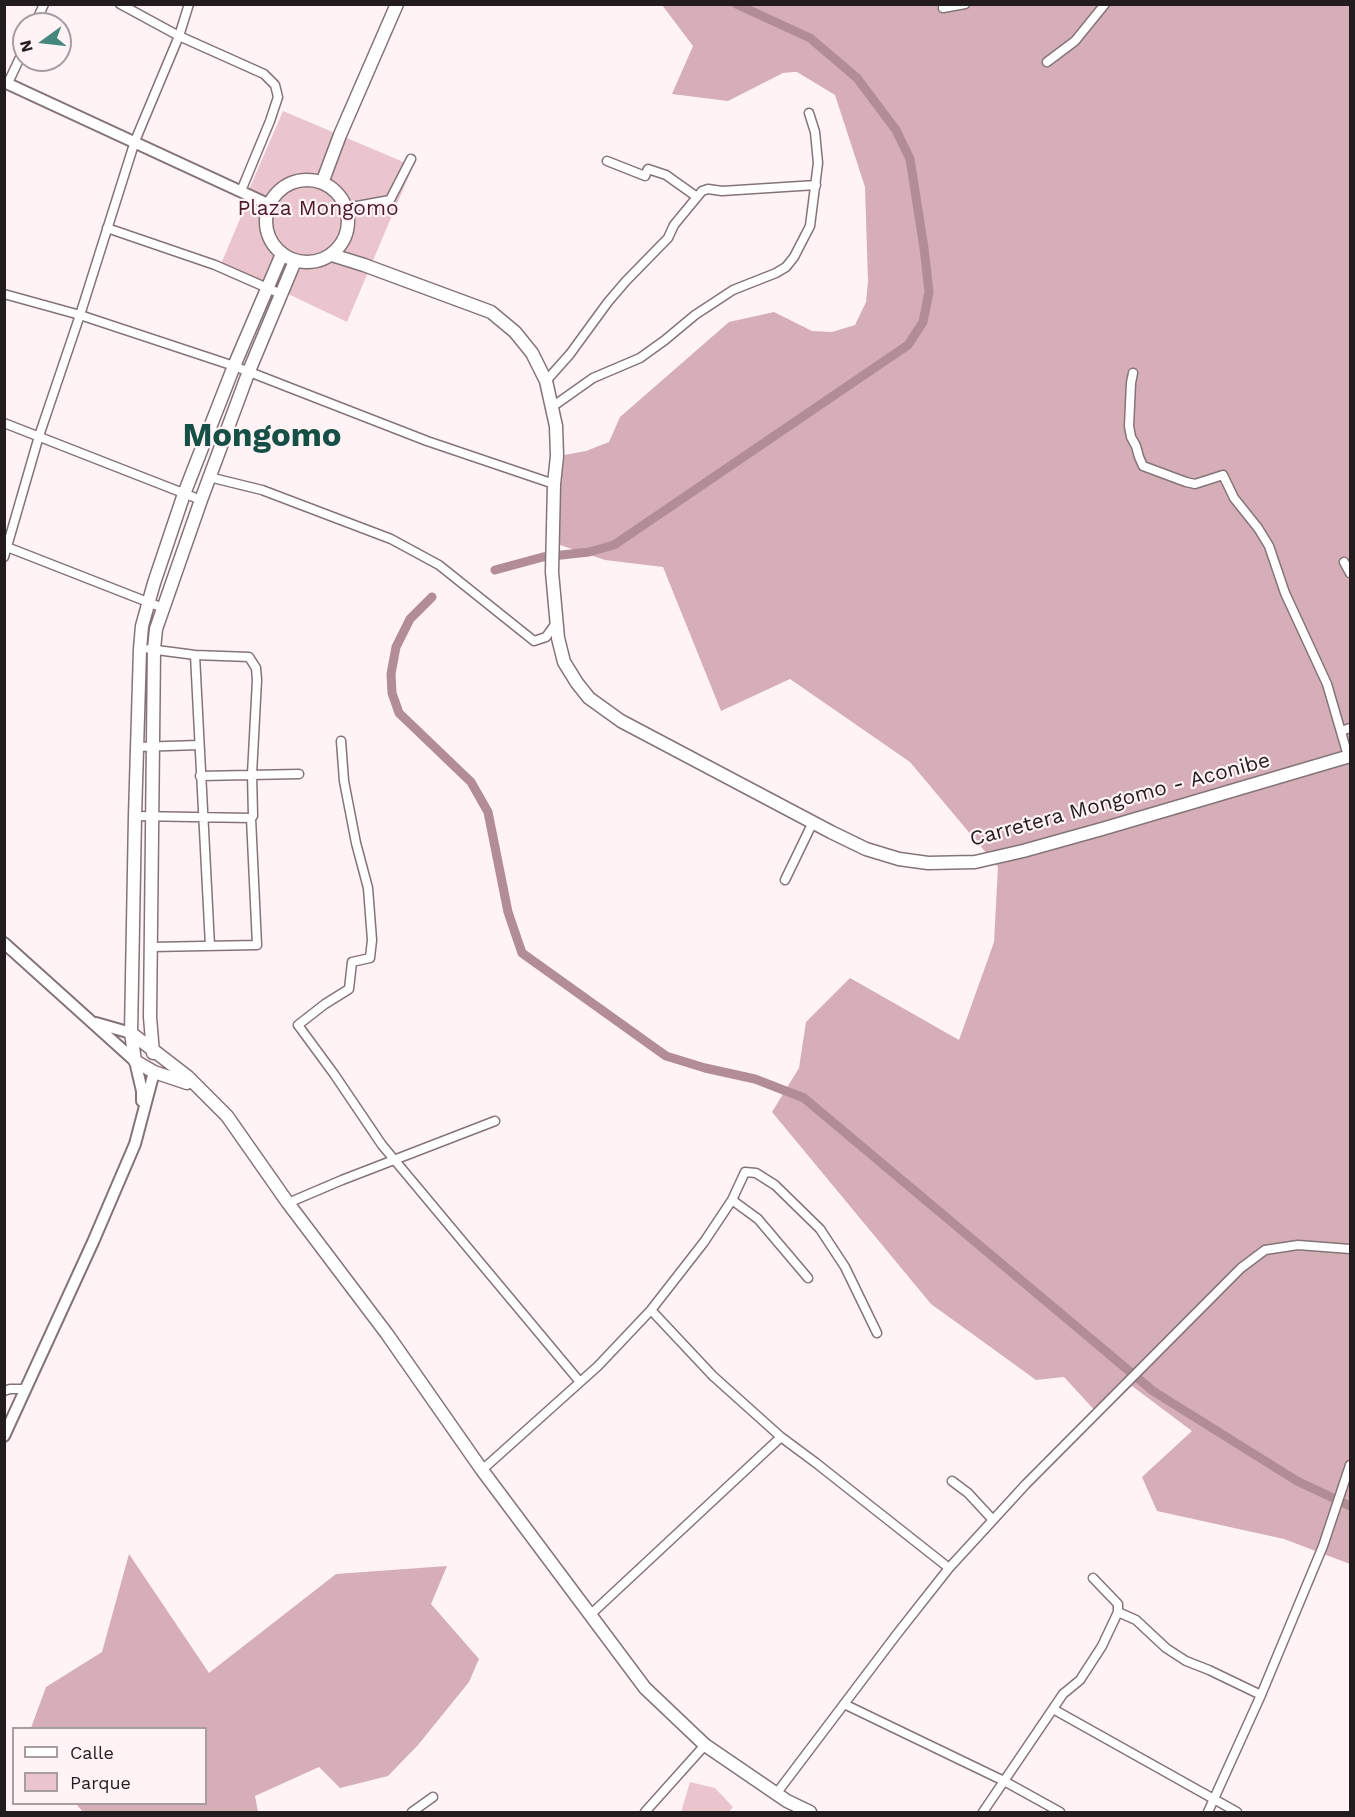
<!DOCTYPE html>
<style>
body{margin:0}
#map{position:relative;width:1355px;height:1817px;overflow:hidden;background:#fff3f6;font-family:"Work Sans",sans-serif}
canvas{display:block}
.frame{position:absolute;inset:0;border:6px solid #231c1e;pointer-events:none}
.legend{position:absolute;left:12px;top:1727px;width:195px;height:78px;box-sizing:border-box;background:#fff3f6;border:2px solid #a79da0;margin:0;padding:8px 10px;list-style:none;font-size:18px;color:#231c1e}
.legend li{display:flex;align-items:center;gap:12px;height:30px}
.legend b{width:30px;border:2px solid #a79da0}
.north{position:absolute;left:12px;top:12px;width:60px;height:60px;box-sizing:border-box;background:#fff3f6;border:2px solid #a79da0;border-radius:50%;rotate:255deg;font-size:16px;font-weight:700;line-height:24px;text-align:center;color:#231c1e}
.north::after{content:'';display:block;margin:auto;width:21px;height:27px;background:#45887b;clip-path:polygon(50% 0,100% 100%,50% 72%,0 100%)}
</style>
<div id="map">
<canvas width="1355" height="1817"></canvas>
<div class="frame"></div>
<ul class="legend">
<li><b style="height:8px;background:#fff"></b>Calle</li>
<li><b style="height:16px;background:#ebc5ce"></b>Parque</li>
</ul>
<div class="north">N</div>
</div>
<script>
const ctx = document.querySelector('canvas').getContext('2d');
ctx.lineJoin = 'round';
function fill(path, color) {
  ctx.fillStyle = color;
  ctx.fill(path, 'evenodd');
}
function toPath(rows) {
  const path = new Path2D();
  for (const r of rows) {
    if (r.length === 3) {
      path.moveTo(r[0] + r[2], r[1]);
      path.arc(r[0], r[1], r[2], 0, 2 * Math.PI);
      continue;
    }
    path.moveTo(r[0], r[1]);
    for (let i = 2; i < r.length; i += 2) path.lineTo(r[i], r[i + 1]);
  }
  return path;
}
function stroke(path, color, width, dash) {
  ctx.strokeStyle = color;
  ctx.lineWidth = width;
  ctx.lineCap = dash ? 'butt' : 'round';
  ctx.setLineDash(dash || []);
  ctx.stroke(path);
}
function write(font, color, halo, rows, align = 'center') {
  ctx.font = font + ' "Work Sans",sans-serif';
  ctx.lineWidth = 4.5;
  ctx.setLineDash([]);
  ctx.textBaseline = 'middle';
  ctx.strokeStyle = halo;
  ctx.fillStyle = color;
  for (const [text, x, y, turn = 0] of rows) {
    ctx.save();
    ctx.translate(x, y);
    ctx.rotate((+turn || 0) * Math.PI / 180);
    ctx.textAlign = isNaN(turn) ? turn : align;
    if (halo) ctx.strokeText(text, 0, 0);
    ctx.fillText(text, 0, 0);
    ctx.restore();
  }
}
fill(toPath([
 [283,111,413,166,347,322,284,292,220,266,246,205,247,194],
 [690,1782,715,1788,733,1807,729,1812,681,1812]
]), '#ebc5ce');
fill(toPath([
 [662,5,1350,5,1350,1564,1284,1539,1157,1511,1142,1477,1192,1431,1132,1386,1100,1416,1064,1377,1036,1380,931,1304,772,1112,799,1068,806,1022,850,978,959,1040,994,942,998,867,910,762,790,679,721,711,663,567,605,560,557,544,559,456,586,451,609,442,620,417,729,322,774,312,812,331,832,332,855,325,866,302,868,281,865,187,835,95,797,72,793,72,783,73,728,101,672,94,693,46],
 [129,1554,209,1673,336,1574,447,1566,431,1604,479,1659,469,1682,418,1745,388,1776,340,1788,319,1767,255,1796,258,1812,83,1812,76,1804,206,1804,206,1728,31,1728,46,1687,102,1652]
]), '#d6aeb8');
stroke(toPath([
 [495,570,543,557,589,552,614,545,908,345,923,322,929,292,924,248,910,159,896,130,857,78,810,38,736,4],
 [432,597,410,619,396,647,391,674,392,693,399,713,471,782,488,812,508,912,522,953,666,1056,705,1068,755,1079,804,1098,1153,1391,1297,1481,1350,1506]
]), '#b38d96', 9);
const minor = toPath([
 [120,4,179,36,264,74,275,85,278,97,270,121,241,191],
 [943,8,965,4],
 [35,24,44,4],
 [1047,62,1075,41,1105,4],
 [8,83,24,49],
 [607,161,645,176,648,169,666,175,697,197],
 [346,208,390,200,411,159],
 [107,228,215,265,281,294],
 [4,294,80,315,234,366,427,441,554,484],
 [1133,373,1131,383,1129,426,1131,437,1136,446,1139,457,1143,466,1186,482,1195,484,1223,475,1234,498,1258,528,1269,546,1285,593,1327,684,1348,756],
 [546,381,570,354,608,302,626,281,668,238,674,225,702,191,708,189,722,191,816,185],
 [552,407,593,378,640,358,665,340,695,315,733,290,776,273,786,267,794,257,810,226,818,163,815,132,809,113],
 [4,423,201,500],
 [209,477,262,490,391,539,439,565,534,641,546,637,556,623],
 [7,547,163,608],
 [4,557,39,436,80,315,135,141,179,36,189,4],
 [1344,562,1350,573],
 [149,649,195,655,249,657,256,668,257,680,252,774,253,816,251,818,257,945,151,947],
 [195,655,210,946],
 [1341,731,1350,728],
 [341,741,344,781,356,843,368,888,372,940,370,958,352,962,349,989,325,1004,298,1025,334,1074,382,1145,580,1382],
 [137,747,199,745],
 [200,776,299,774],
 [135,816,251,818],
 [785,880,813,822],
 [732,1200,758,1219,808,1278],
 [288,1203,342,1180,495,1121],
 [651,1310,713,1376,781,1437,816,1463,949,1568],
 [4,1391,10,1389,26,1389],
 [482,1470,598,1366,651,1310,704,1242,732,1200,745,1172,756,1173,775,1185,820,1229,845,1267,877,1333],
 [952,1481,968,1493,993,1520],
 [1118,1612,1136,1620,1166,1648,1186,1661,1209,1670,1261,1695],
 [590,1615,781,1437],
 [844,1704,1004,1781,1060,1812],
 [1053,1709,1237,1812],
 [776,1794,897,1634,949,1568,1026,1484,1241,1268,1265,1250,1298,1245,1350,1249],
 [412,1812,433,1797],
 [645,1812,705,1745],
 [983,1812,1063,1694,1080,1680,1102,1646,1118,1612,1118,1604,1093,1578],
 [1208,1812,1261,1695,1323,1546,1350,1465]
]);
const tertiary = toPath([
 [4,82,270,205],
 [4,943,135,1061,142,1091,142,1101],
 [96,1023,131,1033],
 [4,1436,93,1242,135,1144,154,1072]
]);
const primary = toPath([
 [307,221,41],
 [322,183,340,135,397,4],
 [332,255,364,265,491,312,515,332,532,353,546,381,556,426,557,456,554,484,552,572,558,638,564,662,577,683,589,698,621,721,831,832,866,849,899,859,928,863,975,862,1023,851,1102,829,1350,756],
 [131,1033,188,1077,227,1116,288,1203,387,1334,482,1470,645,1688,705,1745,787,1801,810,1812],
 [153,1053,150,1017,154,649,156,629,201,500,249,371,295,261],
 [187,1083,154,1072,135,1061,131,1033,135,816,140,649,142,626,154,583,184,494,234,366,282,254]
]);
stroke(minor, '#847477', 11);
stroke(tertiary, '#847477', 14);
stroke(primary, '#847477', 15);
stroke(minor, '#fff', 8);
stroke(tertiary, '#fff', 10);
stroke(primary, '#fff', 12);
write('21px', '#4c192a', '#fff3f6', [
 ["Plaza Mongomo",318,209]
]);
write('21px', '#231c1e', '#fff3f6', [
 ["Carretera Mongomo - Aconibe",1120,800,-15]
]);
write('bold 33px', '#164f45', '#fff3f6', [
 ["Mongomo",262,436]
]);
</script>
